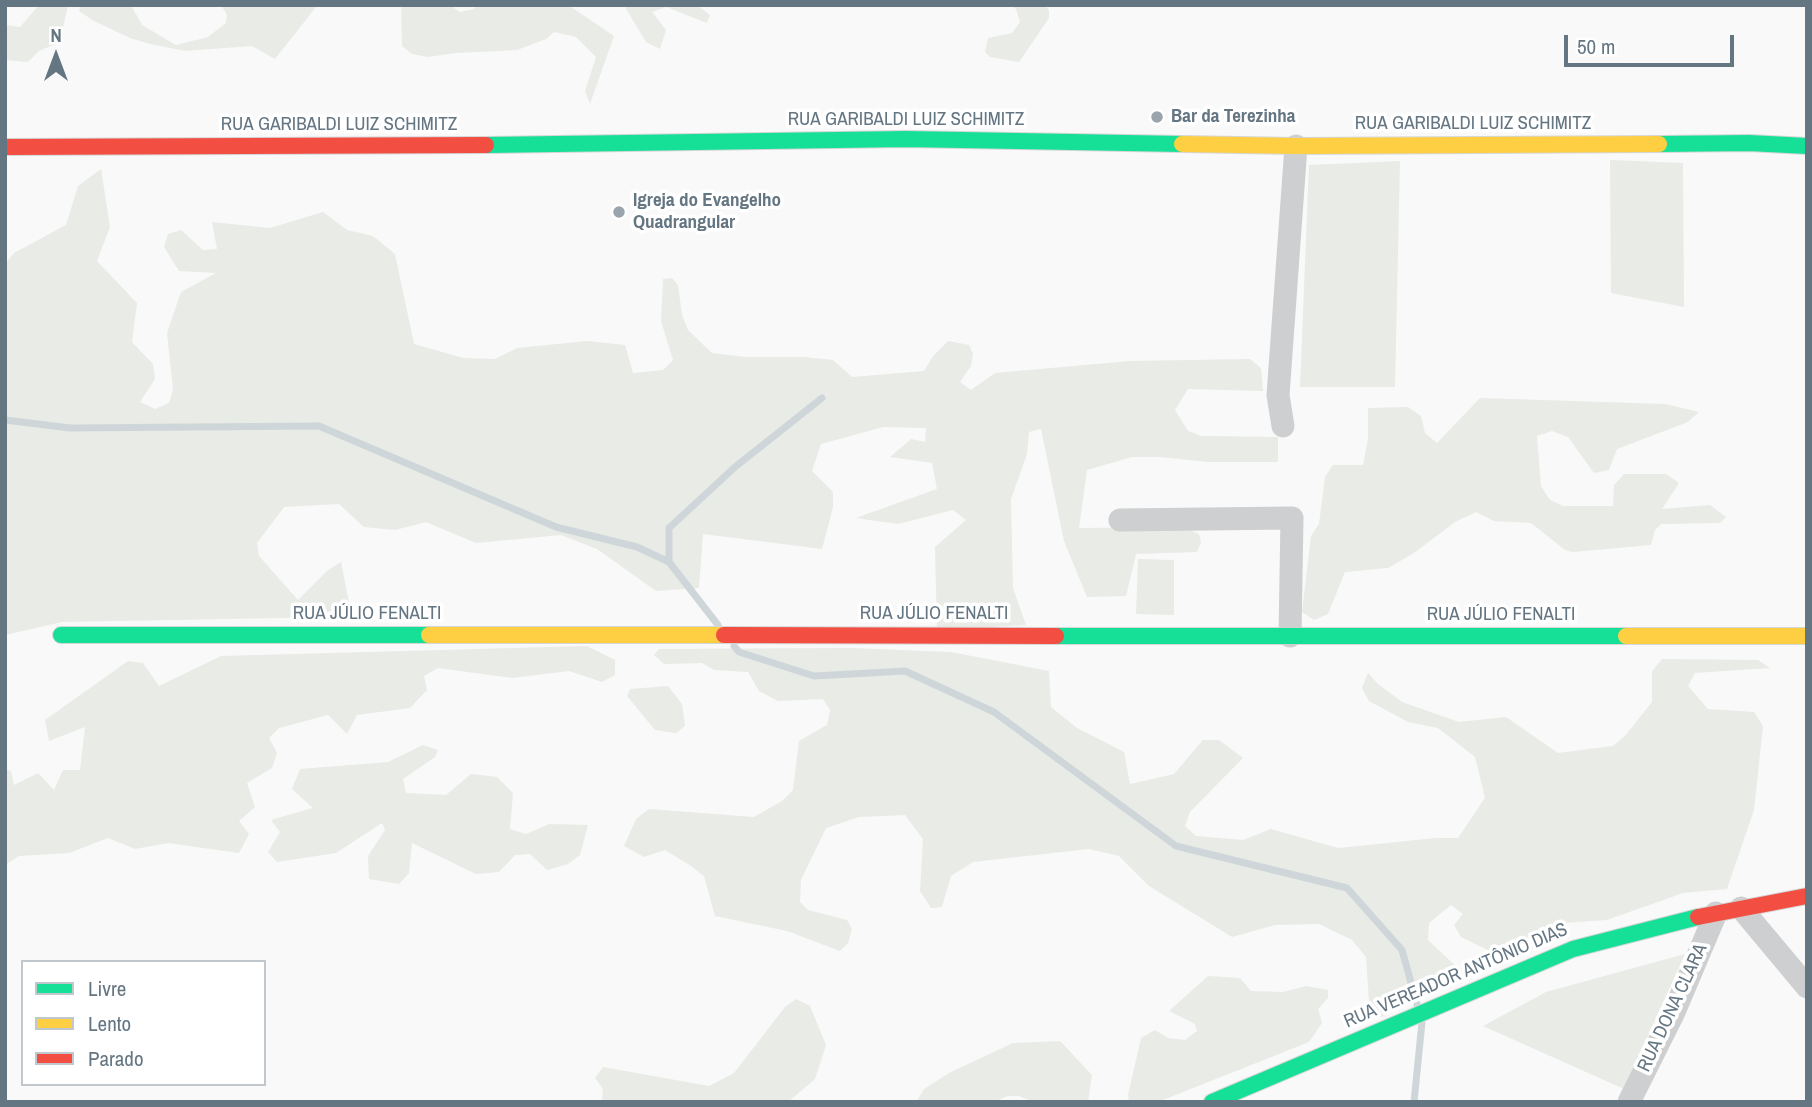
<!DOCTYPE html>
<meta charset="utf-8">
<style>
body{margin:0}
#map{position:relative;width:1812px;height:1107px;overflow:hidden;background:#f9f9f9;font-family:"Archivo Narrow",sans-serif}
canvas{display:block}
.frame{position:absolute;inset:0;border:7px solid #657683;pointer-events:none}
.legend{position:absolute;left:21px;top:960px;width:245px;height:126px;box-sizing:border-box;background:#fff;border:2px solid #c1c8cd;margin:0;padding:9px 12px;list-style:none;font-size:21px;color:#657683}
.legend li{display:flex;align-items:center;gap:14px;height:35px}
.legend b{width:35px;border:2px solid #c1c8cd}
.north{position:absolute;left:21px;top:21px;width:70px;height:70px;-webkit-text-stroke:5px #fff;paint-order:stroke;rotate:0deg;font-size:19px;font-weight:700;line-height:28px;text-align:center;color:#657683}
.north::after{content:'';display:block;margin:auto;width:24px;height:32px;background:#657683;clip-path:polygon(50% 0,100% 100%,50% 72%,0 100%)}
.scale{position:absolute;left:1564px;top:35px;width:170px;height:32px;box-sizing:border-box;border:4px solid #657683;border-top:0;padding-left:9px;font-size:21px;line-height:24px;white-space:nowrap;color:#657683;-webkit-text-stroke:5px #fff;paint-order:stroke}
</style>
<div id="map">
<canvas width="1812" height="1107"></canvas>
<div class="frame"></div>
<ul class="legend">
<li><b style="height:9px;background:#16e098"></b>Livre</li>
<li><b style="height:9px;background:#ffcf43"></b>Lento</li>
<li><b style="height:9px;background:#f24e42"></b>Parado</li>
</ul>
<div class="north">N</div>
<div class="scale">50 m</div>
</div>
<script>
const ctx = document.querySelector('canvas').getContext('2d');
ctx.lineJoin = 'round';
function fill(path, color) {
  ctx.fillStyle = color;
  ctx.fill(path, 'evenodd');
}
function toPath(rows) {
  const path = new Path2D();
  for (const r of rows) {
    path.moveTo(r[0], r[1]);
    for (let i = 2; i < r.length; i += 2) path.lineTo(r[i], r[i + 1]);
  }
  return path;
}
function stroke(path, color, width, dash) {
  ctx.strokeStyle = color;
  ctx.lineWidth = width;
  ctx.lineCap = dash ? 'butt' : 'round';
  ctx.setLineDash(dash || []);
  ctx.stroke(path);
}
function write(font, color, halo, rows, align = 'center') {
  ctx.font = font + ' "Archivo Narrow",sans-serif';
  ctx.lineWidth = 7;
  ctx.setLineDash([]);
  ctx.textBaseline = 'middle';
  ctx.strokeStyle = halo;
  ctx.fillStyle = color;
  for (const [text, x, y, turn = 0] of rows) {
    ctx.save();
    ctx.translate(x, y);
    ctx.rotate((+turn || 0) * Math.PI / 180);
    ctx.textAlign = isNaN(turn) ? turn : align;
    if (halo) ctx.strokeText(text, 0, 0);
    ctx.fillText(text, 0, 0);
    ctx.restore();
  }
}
fill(toPath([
 [39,5,68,5,60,42,39,51,28,62,5,60,5,25,20,27],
 [81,5,131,5,142,25,176,45,208,37,226,23,227,15,221,5,316,7,275,59,252,46,185,51,150,44,130,38,94,21,79,11],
 [401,5,456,5,454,8,460,12,474,9,477,5,568,5,614,36,590,104,585,91,596,57,576,37,554,32,546,39,517,50,456,53,428,57,412,54,402,46],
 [620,5,697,5,710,15,707,23,666,7,652,12,666,30,660,49,646,42,625,7],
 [1010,5,1045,5,1049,10,1049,18,1019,62,990,57,985,52,988,38,1012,33,1020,22,1016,9],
 [1610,160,1683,163,1684,307,1611,293],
 [1400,161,1395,387,1300,387,1309,165],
 [101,169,110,227,97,261,137,303,132,342,153,364,155,379,140,402,155,409,169,403,173,390,167,333,181,292,216,273,179,271,164,247,168,234,181,230,203,250,217,249,212,222,270,228,323,212,347,230,373,236,395,254,414,344,463,358,495,359,517,348,587,341,625,345,633,373,663,370,673,360,661,321,663,279,672,278,678,285,682,315,688,330,712,353,745,357,804,357,833,360,852,377,924,371,933,356,948,341,969,345,973,354,971,366,960,382,971,390,995,373,1130,361,1250,359,1261,368,1263,391,1188,389,1175,410,1188,431,1202,436,1278,437,1278,462,1208,462,1160,457,1132,457,1087,470,1079,528,1184,527,1199,534,1201,543,1197,552,1136,554,1126,596,1087,597,1064,541,1041,429,1029,432,1027,454,1011,499,1013,588,1026,625,937,630,935,547,966,520,953,510,898,524,856,518,937,489,932,463,890,457,911,439,925,442,926,428,883,427,821,444,812,471,833,492,833,507,822,549,703,534,699,588,656,591,597,549,561,535,476,543,426,522,395,530,364,527,339,504,284,507,257,543,259,556,298,600,328,570,341,562,349,603,336,617,62,622,5,635,5,264,14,253,66,225,78,186],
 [1480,398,1665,404,1699,412,1688,422,1617,449,1609,470,1594,473,1568,437,1552,431,1537,436,1541,486,1550,500,1563,506,1613,506,1614,485,1624,474,1666,474,1679,483,1662,509,1710,505,1726,517,1720,523,1661,524,1655,530,1651,545,1573,552,1565,550,1531,523,1494,521,1476,512,1455,522,1414,553,1388,568,1345,572,1328,614,1314,620,1302,612,1311,536,1319,524,1325,477,1333,465,1363,465,1368,439,1368,408,1408,407,1421,416,1425,433,1437,443],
 [1138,559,1174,560,1174,615,1136,614],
 [587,646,615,660,615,675,602,682,569,671,512,678,438,668,424,676,427,690,410,708,357,715,347,734,328,715,279,728,269,738,277,753,272,768,247,783,255,807,239,821,249,834,239,853,168,843,135,849,108,838,69,853,19,856,5,865,5,769,11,771,14,785,38,773,54,790,63,770,80,770,85,727,49,741,45,720,128,661,143,663,159,686,221,656],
 [851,648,951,652,1049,671,1051,707,1077,728,1124,752,1130,784,1174,774,1203,740,1219,740,1243,758,1190,812,1185,826,1196,836,1243,840,1271,829,1338,848,1436,838,1458,838,1485,798,1475,757,1438,728,1408,722,1369,701,1362,688,1368,673,1378,684,1402,702,1459,722,1506,717,1558,753,1613,746,1625,736,1652,702,1652,671,1662,659,1758,660,1770,668,1695,673,1688,686,1708,709,1754,712,1763,726,1754,810,1727,889,1683,893,1607,920,1562,923,1526,954,1500,956,1461,937,1454,925,1463,914,1451,905,1429,923,1428,940,1462,972,1442,988,1379,1018,1370,1016,1366,957,1352,940,1319,924,1275,925,1232,937,1149,886,1119,856,1089,849,973,862,951,876,942,907,931,908,920,891,923,839,905,815,859,817,826,828,801,880,800,902,808,910,847,920,852,929,848,943,840,951,787,931,715,916,704,876,691,866,665,850,644,857,624,846,636,819,649,809,754,817,782,801,793,790,799,741,827,725,830,710,823,699,778,701,759,691,748,672,714,670,702,663,664,664,654,655,659,649],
 [668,686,682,704,685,726,676,733,655,730,627,696,630,689],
 [423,745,438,750,435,757,403,779,406,793,446,795,471,774,497,777,513,793,510,829,526,834,549,824,588,825,580,855,568,864,547,870,530,854,515,855,499,872,476,874,412,843,409,873,399,884,369,879,368,856,385,830,382,823,336,853,277,862,268,852,280,832,271,820,313,808,292,789,300,769,388,762],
 [1685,954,1624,1089,1483,1026,1546,992],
 [1208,976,1240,978,1251,991,1283,992,1306,986,1328,990,1328,998,1318,1009,1322,1023,1309,1042,1158,1102,1129,1102,1128,1095,1141,1038,1155,1030,1168,1038,1185,1040,1197,1031,1195,1024,1169,1011],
 [796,999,810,1006,826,1045,815,1079,788,1102,602,1102,603,1089,595,1078,603,1067,709,1086,734,1073,785,1007],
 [1060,1041,1092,1075,1088,1102,1033,1102,1019,1096,1008,1096,993,1102,916,1102,924,1089,949,1073,1013,1043]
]), '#e8ebe6');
stroke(toPath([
 [5,420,70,428,319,426,556,527,637,547,669,562],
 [718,625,669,562,669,528,735,467,822,398],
 [734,646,739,652,814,676,905,671,994,712,1176,846,1347,888,1402,950,1418,1008],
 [1414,1102,1422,1022]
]), '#ced6d9', 7);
const fast = toPath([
 [1659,144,1749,143,1807,146],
 [486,145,906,139,1182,144],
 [61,635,429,635],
 [1056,636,1626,636],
 [1212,1102,1573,949,1698,917]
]);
const slow = toPath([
 [1182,144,1296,146,1659,144],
 [429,635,724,635],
 [1626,636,1807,636]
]);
const jam = toPath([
 [5,147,486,145],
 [724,635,1056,636],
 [1698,917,1807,896]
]);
stroke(fast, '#d5d6d7', 18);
stroke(slow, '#d5d6d7', 18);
stroke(jam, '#d5d6d7', 18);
stroke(toPath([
 [1283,426,1278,395,1296,146],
 [1120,520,1292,518,1290,636],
 [1741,908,1807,987],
 [1629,1102,1674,1012,1716,913]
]), '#cecfd0', 23);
stroke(fast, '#16e098', 16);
stroke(slow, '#ffcf43', 16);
stroke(jam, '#f24e42', 16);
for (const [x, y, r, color] of [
 [1157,117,7,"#99a4ac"],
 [619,212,7,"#99a4ac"]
]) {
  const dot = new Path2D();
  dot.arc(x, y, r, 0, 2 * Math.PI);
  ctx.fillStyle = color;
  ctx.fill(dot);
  stroke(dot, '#fff', 2.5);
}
write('bold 19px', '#657683', '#fff', [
 ["Bar da Terezinha",1171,117],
 ["Igreja do Evangelho",633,201],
 ["Quadrangular",633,223]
], 'left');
write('19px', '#657683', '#fff', [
 ["RUA GARIBALDI LUIZ SCHIMITZ",906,120],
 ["RUA GARIBALDI LUIZ SCHIMITZ",1473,124],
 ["RUA GARIBALDI LUIZ SCHIMITZ",339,125],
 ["RUA JÚLIO FENALTI",367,614],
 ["RUA JÚLIO FENALTI",934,614],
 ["RUA JÚLIO FENALTI",1501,615],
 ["RUA VEREADOR ANTÔNIO DIAS",1456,976,-23],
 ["RUA DONA CLARA",1673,1008,-65]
]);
</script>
